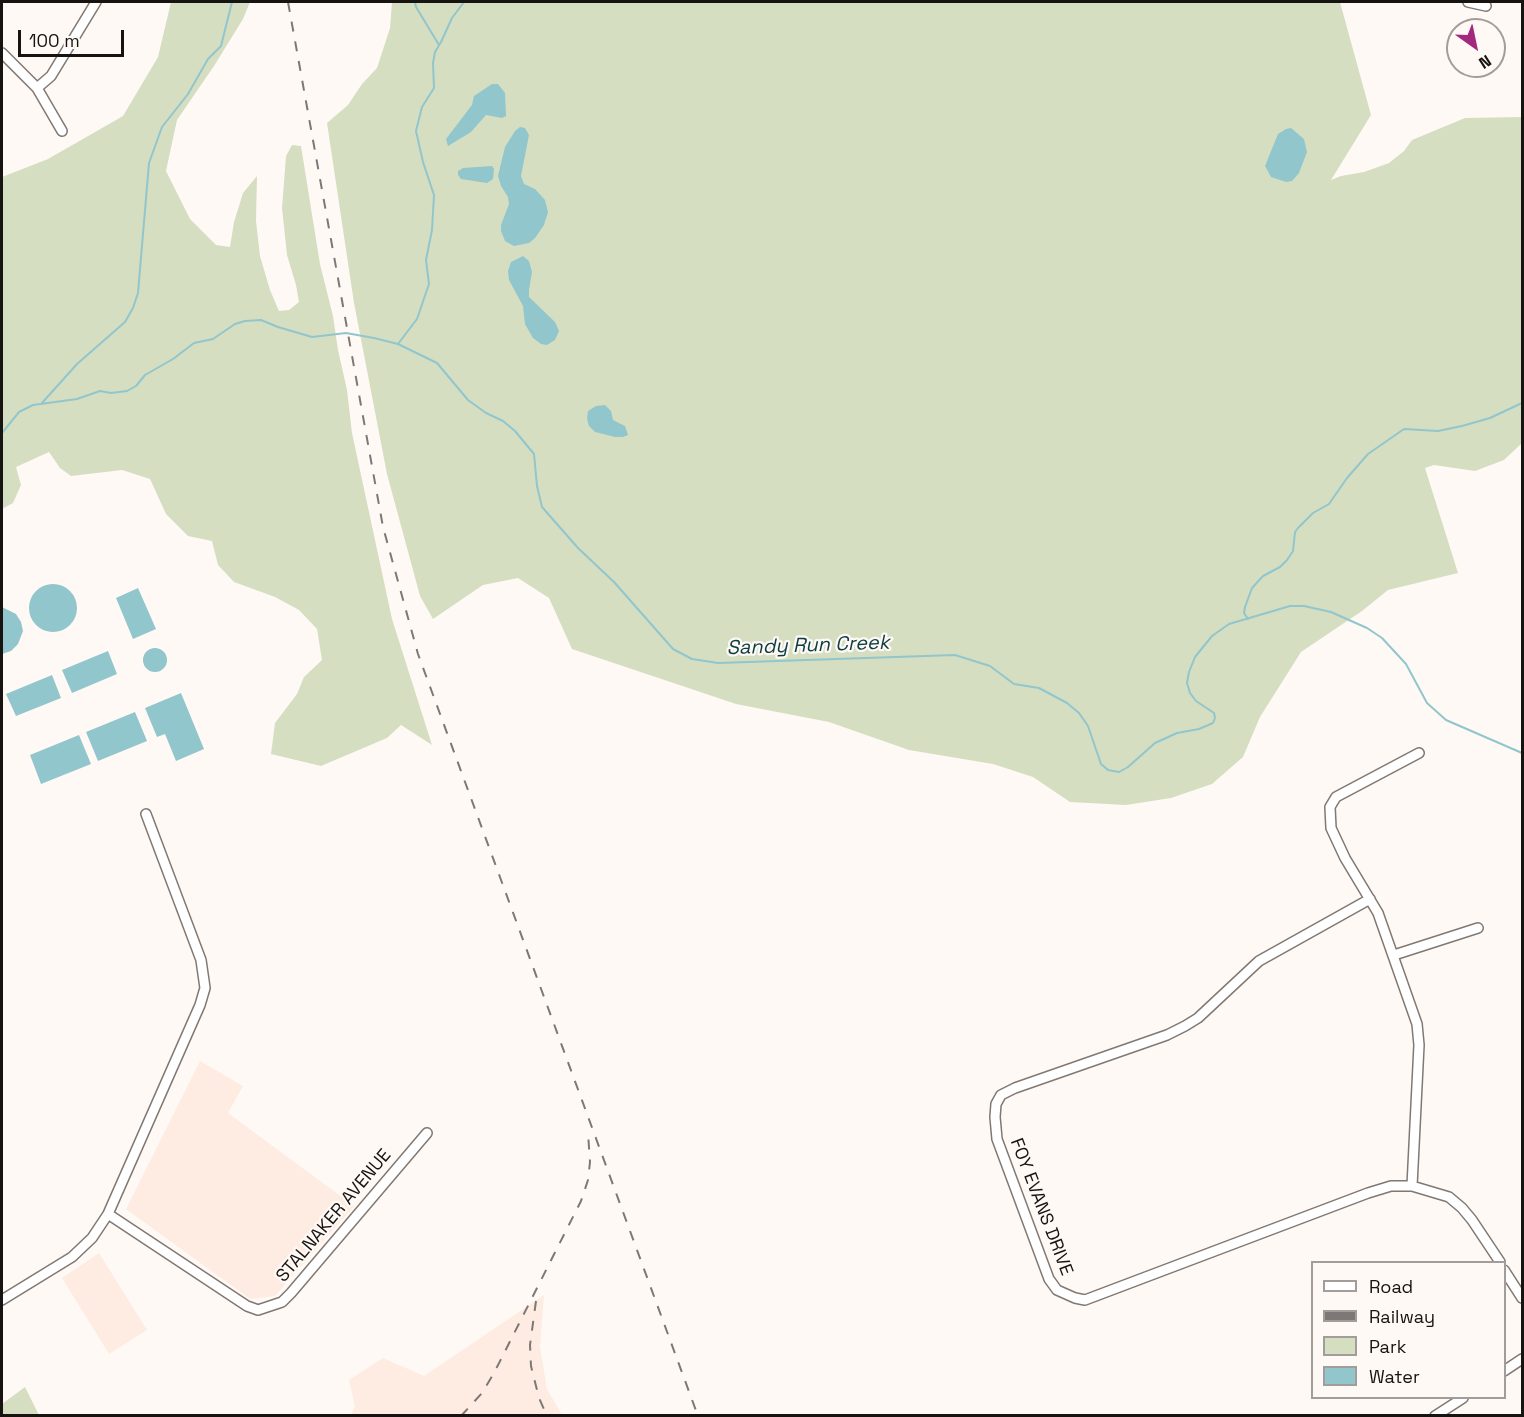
<!DOCTYPE html>
<style>
body{margin:0}
#map{position:relative;width:1524px;height:1417px;overflow:hidden;background:#fff9f5;font-family:"Space Grotesk",sans-serif}
canvas{display:block}
.frame{position:absolute;inset:0;border:3px solid #171311;pointer-events:none}
.legend{position:absolute;left:1311px;top:1261px;width:195px;height:138px;box-sizing:border-box;background:#fff9f5;border:2px solid #a29d9a;margin:0;padding:8px 10px;list-style:none;font-size:18px;color:#171311}
.legend li{display:flex;align-items:center;gap:12px;height:30px}
.legend b{width:30px;border:2px solid #a29d9a}
.north{position:absolute;left:1446px;top:18px;width:60px;height:60px;box-sizing:border-box;background:#fff9f5;border:2px solid #a29d9a;border-radius:50%;rotate:147deg;font-size:16px;font-weight:700;line-height:24px;text-align:center;color:#171311}
.north::after{content:'';display:block;margin:auto;width:21px;height:27px;background:#a3297f;clip-path:polygon(50% 0,100% 100%,50% 72%,0 100%)}
.scale{position:absolute;left:18px;top:30px;width:106px;height:27px;box-sizing:border-box;border:3px solid #171311;border-top:0;padding-left:8px;font-size:18px;line-height:21px;white-space:nowrap;color:#171311;-webkit-text-stroke:4px #fff9f5;paint-order:stroke}
</style>
<div id="map">
<canvas width="1524" height="1417"></canvas>
<div class="frame"></div>
<ul class="legend">
<li><b style="height:8px;background:#fff"></b>Road</li>
<li><b style="height:8px;background:#7d7875"></b>Railway</li>
<li><b style="height:16px;background:#d6dec2"></b>Park</li>
<li><b style="height:16px;background:#91c6cc"></b>Water</li>
</ul>
<div class="north">N</div>
<div class="scale">100 m</div>
</div>
<script>
const ctx = document.querySelector('canvas').getContext('2d');
ctx.lineJoin = 'round';
function fill(path, color) {
  ctx.fillStyle = color;
  ctx.fill(path, 'evenodd');
}
function toPath(rows) {
  const path = new Path2D();
  for (const r of rows) {
    if (r.length === 3) {
      path.moveTo(r[0] + r[2], r[1]);
      path.arc(r[0], r[1], r[2], 0, 2 * Math.PI);
      continue;
    }
    path.moveTo(r[0], r[1]);
    for (let i = 2; i < r.length; i += 2) path.lineTo(r[i], r[i + 1]);
  }
  return path;
}
function stroke(path, color, width, dash) {
  ctx.strokeStyle = color;
  ctx.lineWidth = width;
  ctx.lineCap = dash ? 'butt' : 'round';
  ctx.setLineDash(dash || []);
  ctx.stroke(path);
}
function write(font, color, halo, rows, align = 'center') {
  ctx.font = font + ' "Space Grotesk",sans-serif';
  ctx.lineWidth = 4.5;
  ctx.setLineDash([]);
  ctx.textBaseline = 'middle';
  ctx.strokeStyle = halo;
  ctx.fillStyle = color;
  for (const [text, x, y, turn = 0] of rows) {
    ctx.save();
    ctx.translate(x, y);
    ctx.rotate((+turn || 0) * Math.PI / 180);
    ctx.textAlign = isNaN(turn) ? turn : align;
    if (halo) ctx.strokeText(text, 0, 0);
    ctx.fillText(text, 0, 0);
    ctx.restore();
  }
}
fill(toPath([
 [200,1061,243,1086,228,1113,354,1206,275,1296,250,1299,126,1209],
 [99,1253,147,1330,109,1354,62,1278],
 [544,1295,540,1347,547,1389,562,1415,351,1415,355,1406,349,1380,383,1358,424,1376]
]), '#feece2');
fill(toPath([
 [171,2,250,2,243,19,214,66,177,120,166,171,190,219,216,245,230,247,234,222,243,193,257,176,256,221,260,256,270,290,279,311,289,310,299,302,296,285,287,255,282,208,286,156,292,145,301,146,320,264,333,316,338,350,347,390,352,433,392,619,432,745,401,725,387,738,321,766,271,754,275,723,297,694,304,677,322,660,317,629,299,610,275,597,234,582,218,565,212,541,188,536,166,514,150,479,122,470,71,476,60,468,49,452,16,467,21,485,13,503,2,509,2,177,48,159,123,116,158,57],
 [392,2,1340,2,1371,115,1331,180,1341,176,1364,172,1389,163,1404,151,1412,140,1465,118,1522,117,1522,443,1504,460,1475,471,1434,465,1425,468,1458,573,1388,590,1362,611,1301,652,1260,717,1243,757,1212,784,1171,798,1126,805,1070,802,1033,777,993,764,909,750,829,722,736,704,572,649,549,598,518,578,483,585,433,619,420,596,387,474,354,303,327,123,348,105,362,84,377,68,390,28],
 [25,1387,39,1415,2,1415,2,1404]
]), '#d6dec2');
fill(toPath([
 [492,84,498,84,505,93,506,116,502,118,486,115,471,132,448,146,446,139,472,105,474,96],
 [520,127,525,128,529,135,521,176,524,184,535,189,545,200,548,212,544,225,535,238,529,243,514,246,505,241,501,231,501,225,509,204,508,197,501,186,498,176,505,147,515,131],
 [1291,128,1304,139,1307,152,1299,173,1292,181,1286,182,1271,177,1265,166,1278,134,1286,129],
 [492,166,494,169,493,179,487,183,461,179,458,175,458,171,463,168],
 [523,256,529,261,532,272,529,290,529,297,555,322,559,331,555,340,547,345,541,344,533,338,525,324,523,306,509,280,508,271,511,262],
 [605,405,611,411,613,420,625,426,628,435,623,437,615,437,595,432,589,426,587,419,588,411,596,406],
 [53,608,24],
 [138,588,156,629,133,639,116,598],
 [2,607,16,614,21,622,23,631,18,644,11,651,2,654],
 [155,660,12],
 [108,651,117,674,72,693,62,670],
 [52,675,61,698,16,716,6,694],
 [181,693,204,749,176,761,165,734,157,737,145,708],
 [135,712,147,741,98,761,86,732],
 [79,735,91,764,41,784,30,755]
]), '#91c6cc');
stroke(toPath([
 [415,2,416,7,439,45],
 [398,344,417,319,429,284,426,260,432,230,434,195,423,162,416,131,422,107,434,88,433,63,435,52,441,42,452,18,464,2],
 [42,403,77,364,125,322,133,308,138,293,149,163,162,127,188,94,208,59,221,46,232,2],
 [2,433,19,412,33,405,77,399,100,391,111,393,127,391,136,386,145,375,173,359,194,343,213,339,235,324,245,321,261,320,278,327,312,337,346,333,374,338,398,344,437,363,468,400,486,413,503,421,515,431,534,454,537,486,542,507,578,548,614,582,673,649,692,659,718,663,955,655,990,666,1014,684,1039,688,1067,703,1079,713,1088,726,1101,764,1108,770,1119,772,1128,767,1155,743,1177,733,1199,729,1213,723,1215,718,1214,713,1196,701,1190,693,1187,683,1189,672,1195,657,1212,636,1229,624,1290,606,1304,606,1331,612,1367,628,1382,638,1406,664,1427,703,1446,720,1522,753],
 [1248,619,1244,613,1245,607,1252,588,1263,576,1280,567,1287,560,1293,551,1295,532,1298,528,1313,513,1329,504,1347,478,1368,454,1404,429,1438,431,1462,426,1490,418,1522,403]
]), '#91c6cc', 2);
const minor = toPath([
 [1468,2,1486,6],
 [2,53,37,88,62,131],
 [37,88,51,76,96,2],
 [1370,899,1259,961,1198,1018,1185,1026,1167,1035,1015,1088,1001,1095,996,1104,995,1117,997,1139,1049,1279,1057,1290,1075,1298,1085,1300,1368,1193,1391,1186,1412,1186,1449,1197,1462,1208,1472,1220,1500,1262],
 [1394,955,1478,928],
 [1412,1186,1419,1045,1417,1024,1378,913,1345,858,1331,828,1330,807,1336,797,1419,753],
 [108,1214,247,1306,258,1310,282,1302,291,1293,427,1133],
 [1504,1270,1522,1298],
 [2,1300,72,1257,92,1238,108,1214,200,1005,205,988,201,960,146,814],
 [1504,1371,1522,1359],
 [1435,1416,1463,1398]
]);
stroke(minor, '#817872', 12);
stroke(minor, '#fff', 9);
stroke(toPath([
 [288,2,383,527,418,654,698,1416],
 [536,1301,530,1345,531,1366,539,1398,547,1416],
 [461,1416,482,1393,494,1373,581,1201,588,1180,590,1162,588,1133]
]), '#7d7875', 2, [10, 10]);
write('18px', '#171311', '#fff9f5', [
 ["FOY EVANS DRIVE",1041,1207,69],
 ["STALNAKER AVENUE",334,1216,-50]
]);
write('italic 20px', '#0b3e43', '#fff9f5', [
 ["Sandy Run Creek",808,646,-2]
]);
</script>
